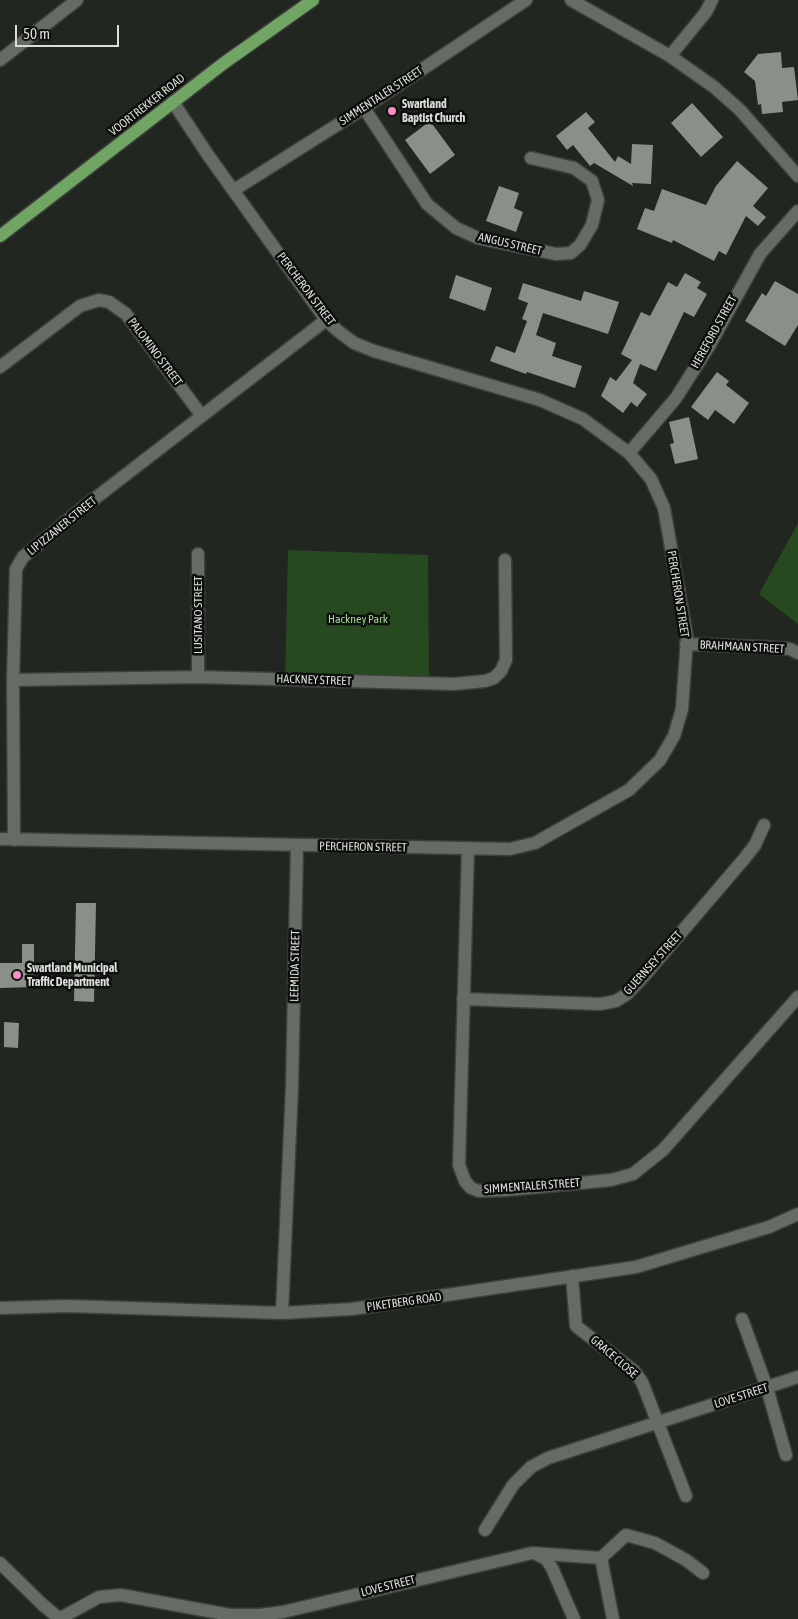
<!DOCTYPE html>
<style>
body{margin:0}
#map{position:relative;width:798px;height:1619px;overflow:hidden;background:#222621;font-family:"Asap Condensed",sans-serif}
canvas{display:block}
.scale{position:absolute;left:15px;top:25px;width:104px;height:22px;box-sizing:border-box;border:2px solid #daddd9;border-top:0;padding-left:6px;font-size:15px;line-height:18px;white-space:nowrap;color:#daddd9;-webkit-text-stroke:4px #0d0f0c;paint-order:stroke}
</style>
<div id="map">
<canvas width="798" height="1619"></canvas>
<div class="scale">50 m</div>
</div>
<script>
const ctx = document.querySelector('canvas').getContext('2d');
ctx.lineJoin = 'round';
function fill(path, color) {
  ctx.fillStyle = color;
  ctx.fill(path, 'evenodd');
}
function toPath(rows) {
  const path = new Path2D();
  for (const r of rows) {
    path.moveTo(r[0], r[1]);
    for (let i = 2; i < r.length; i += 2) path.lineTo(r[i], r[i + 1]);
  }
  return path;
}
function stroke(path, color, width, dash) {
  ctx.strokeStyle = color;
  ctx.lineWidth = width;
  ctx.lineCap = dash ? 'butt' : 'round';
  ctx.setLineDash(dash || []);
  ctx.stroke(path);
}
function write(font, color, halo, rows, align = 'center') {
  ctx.font = font + ' "Asap Condensed",sans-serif';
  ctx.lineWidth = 5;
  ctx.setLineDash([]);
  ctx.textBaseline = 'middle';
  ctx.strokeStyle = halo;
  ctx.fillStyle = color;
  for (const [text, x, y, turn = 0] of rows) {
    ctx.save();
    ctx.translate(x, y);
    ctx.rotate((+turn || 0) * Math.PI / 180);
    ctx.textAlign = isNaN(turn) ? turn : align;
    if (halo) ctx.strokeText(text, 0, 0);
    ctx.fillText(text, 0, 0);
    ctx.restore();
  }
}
fill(toPath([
 [798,523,798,624,759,594],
 [288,550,428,555,429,688,285,683]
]), '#274920');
fill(toPath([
 [781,52,782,68,794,67,798,100,782,102,783,112,762,114,761,104,758,105,755,81,744,72,758,54],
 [692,103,723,137,701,157,671,123],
 [586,112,595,122,588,128,615,162,618,156,631,164,632,144,653,145,651,184,632,183,633,186,594,163,590,166,573,145,567,150,556,136],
 [430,121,455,155,430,174,405,140],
 [737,161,768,188,753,206,766,217,758,226,746,216,726,255,719,251,714,261,673,240,672,243,637,229,645,208,654,211,662,189,706,205,716,186],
 [499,186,519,193,514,208,523,212,516,232,486,221],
 [685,273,701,282,697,288,707,294,694,317,684,312,656,371,640,364,633,383,647,394,637,407,631,402,623,413,601,396,610,377,616,381,632,360,621,354,641,312,650,316,668,282,677,287],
 [456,275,492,288,485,311,449,298],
 [775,281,798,294,798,325,785,346,745,321,762,293,766,296],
 [523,283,581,301,584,291,619,302,608,334,543,313,536,335,556,343,552,356,582,366,575,388,527,372,526,374,490,361,496,346,515,353,527,321,522,319,528,303,518,299],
 [717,372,729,381,726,385,749,403,734,424,715,410,708,420,691,407],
 [689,417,698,459,675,464,670,444,674,443,669,422],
 [76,903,96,903,94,1002,74,1001],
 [22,944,34,944,34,987,0,988,0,963,22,963],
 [4,1022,19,1023,18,1048,4,1047]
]), '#8a8f89');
const minor = toPath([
 [571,0,670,56,714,87,740,110,798,176],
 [670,56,706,12,712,0],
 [0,60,77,0],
 [364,108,427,204,456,228,478,238,556,254,571,253,580,245,592,225,598,200,592,181,574,168,531,158],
 [234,190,364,108,526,0],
 [0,367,80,306,99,300,109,302,126,314,202,416],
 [629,453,676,398,709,346,760,254,798,211],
 [686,644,766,647,790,649,798,653],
 [198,677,198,554],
 [13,680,198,677,455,684,485,681,494,678,501,671,506,660,505,560],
 [0,839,510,849,535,843,629,790,660,760,674,736,682,709,687,638,664,508,651,479,629,453,583,419,540,400,374,351,354,343,338,331,326,320,208,155,173,102],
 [14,840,13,680,16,569,23,557,80,510,326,320],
 [468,849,459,1165,465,1181,471,1188,479,1191,506,1190,611,1180,633,1174,663,1150,798,997],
 [463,999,600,1004,616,1001,627,994,644,976,744,859,755,845,764,825],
 [572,1276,576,1326,634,1371,642,1382,686,1496],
 [0,1308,68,1306,282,1313,352,1309,636,1267,769,1227,798,1214],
 [282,1313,292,1087,297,845],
 [742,1319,767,1388,786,1455],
 [485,1530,513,1485,531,1467,548,1458,798,1377],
 [536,1554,546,1559,552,1568,574,1619],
 [601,1558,613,1619],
 [0,1563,43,1605,60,1619],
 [59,1619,99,1597,121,1595,230,1615,260,1615,283,1612,532,1553,601,1558,626,1535,655,1543,686,1560,703,1573]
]);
const major = toPath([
 [0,236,224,63,313,0]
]);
stroke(minor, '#3d403c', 15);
stroke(major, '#3d403c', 15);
stroke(minor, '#666b65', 12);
stroke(major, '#70a563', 12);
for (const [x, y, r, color] of [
 [392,111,5,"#fb8fc4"],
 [17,975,5,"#fb8fc4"]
]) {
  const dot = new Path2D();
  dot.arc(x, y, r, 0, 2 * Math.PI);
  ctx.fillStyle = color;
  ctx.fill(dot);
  stroke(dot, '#0d0f0c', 2);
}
write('12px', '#daddd9', '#0d0f0c', [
 ["SIMMENTALER STREET",381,96,-33],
 ["VOORTREKKER ROAD",147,105,-38],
 ["ANGUS STREET",510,244,13],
 ["PERCHERON STREET",306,289,53],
 ["HEREFORD STREET",714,332,-61],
 ["PALOMINO STREET",155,352,53],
 ["LIPIZZANER STREET",62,526,-39],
 ["PERCHERON STREET",678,594,81],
 ["LUSITANO STREET",198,615,-90],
 ["BRAHMAAN STREET",742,647,3],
 ["HACKNEY STREET",314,680,2],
 ["PERCHERON STREET",363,847,1],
 ["GUERNSEY STREET",653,963,-48],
 ["LEEMIDA STREET",295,966,-89],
 ["SIMMENTALER STREET",532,1186,-4],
 ["PIKETBERG ROAD",404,1302,-8],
 ["GRACE CLOSE",614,1357,41],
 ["LOVE STREET",741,1396,-18],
 ["LOVE STREET",388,1586,-14]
]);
write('bold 12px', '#daddd9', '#0d0f0c', [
 ["Swartland",402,104],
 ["Baptist Church",402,118],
 ["Swartland Municipal",27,968],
 ["Traffic Department",27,982]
], 'left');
write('12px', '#a1d995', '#0d0f0c', [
 ["Hackney Park",358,619]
]);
</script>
